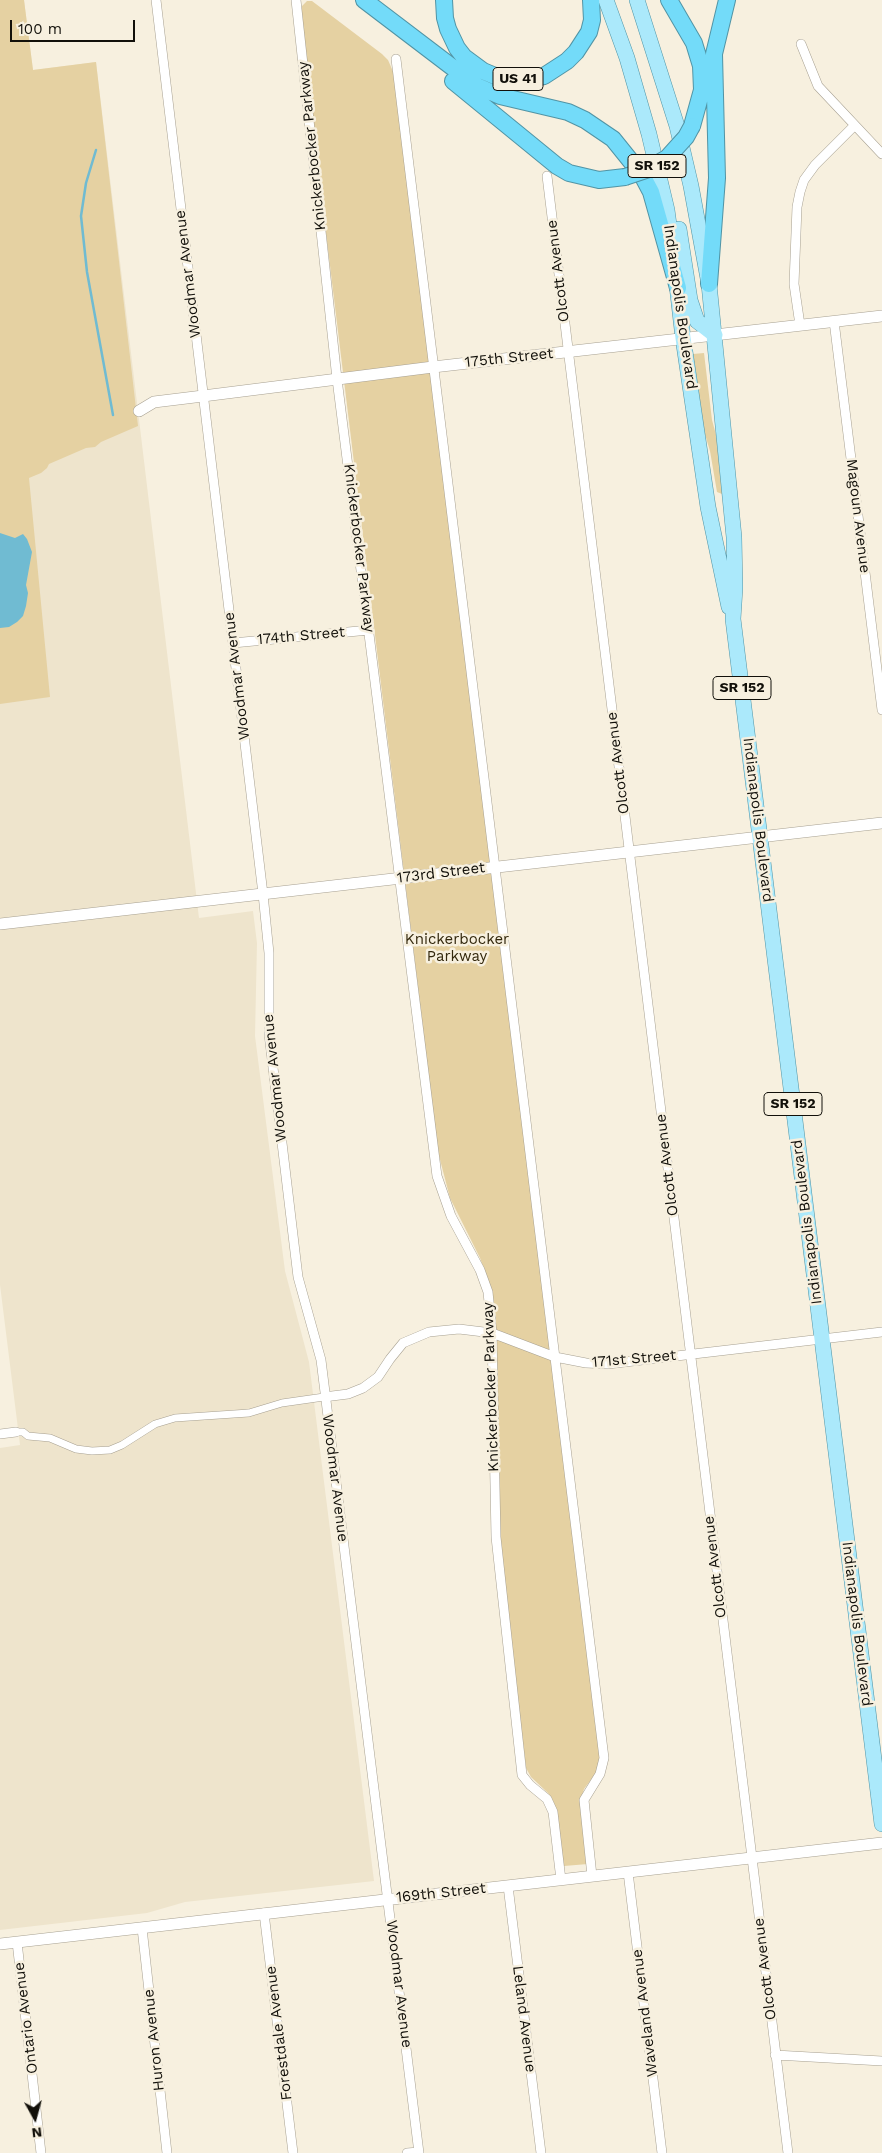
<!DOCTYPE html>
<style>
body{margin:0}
#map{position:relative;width:882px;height:2153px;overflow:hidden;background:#f7f0df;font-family:"Work Sans",sans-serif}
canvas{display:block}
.north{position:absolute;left:10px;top:2093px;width:50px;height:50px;-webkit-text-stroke:4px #f7f0df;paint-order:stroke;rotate:173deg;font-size:14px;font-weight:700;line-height:20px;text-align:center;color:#12100a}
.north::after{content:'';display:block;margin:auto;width:18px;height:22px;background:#12100a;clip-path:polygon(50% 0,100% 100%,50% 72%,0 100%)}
.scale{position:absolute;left:10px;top:20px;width:125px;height:22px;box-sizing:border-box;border:2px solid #12100a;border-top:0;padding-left:6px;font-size:15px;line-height:18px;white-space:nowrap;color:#12100a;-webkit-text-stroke:4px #f7f0df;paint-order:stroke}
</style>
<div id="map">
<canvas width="882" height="2153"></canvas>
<div class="north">N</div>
<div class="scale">100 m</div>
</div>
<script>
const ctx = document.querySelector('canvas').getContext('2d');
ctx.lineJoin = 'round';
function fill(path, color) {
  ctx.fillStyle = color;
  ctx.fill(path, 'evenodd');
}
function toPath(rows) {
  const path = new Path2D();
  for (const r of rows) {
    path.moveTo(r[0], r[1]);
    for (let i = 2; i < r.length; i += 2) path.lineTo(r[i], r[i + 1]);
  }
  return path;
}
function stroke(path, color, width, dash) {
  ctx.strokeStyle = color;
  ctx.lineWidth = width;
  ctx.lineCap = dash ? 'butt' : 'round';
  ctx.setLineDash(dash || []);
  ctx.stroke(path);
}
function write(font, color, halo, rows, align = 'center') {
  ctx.font = font + ' "Work Sans",sans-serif';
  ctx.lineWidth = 5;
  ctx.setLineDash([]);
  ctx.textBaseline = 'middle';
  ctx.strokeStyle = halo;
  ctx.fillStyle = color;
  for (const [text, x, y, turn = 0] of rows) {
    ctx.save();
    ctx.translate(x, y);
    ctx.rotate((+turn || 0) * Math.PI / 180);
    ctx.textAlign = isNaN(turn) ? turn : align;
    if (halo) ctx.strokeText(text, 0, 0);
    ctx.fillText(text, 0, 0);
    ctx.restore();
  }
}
fill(toPath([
 [0,0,24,0,33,70,96,62,199,918,253,911,257,943,255,1036,285,1271,309,1362,374,1881,185,1902,147,1913,0,1930,0,1448,20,1445,0,1285]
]), '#eee4cc');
fill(toPath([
 [0,0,24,0,33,70,96,62,138,426,101,442,95,447,86,448,49,464,47,468,41,473,29,478,50,697,0,704],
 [307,1,312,1,382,54,388,60,395,76,600,1758,596,1773,584,1789,581,1799,588,1864,564,1866,554,1803,548,1793,531,1777,526,1768,495,1517,496,1317,490,1286,480,1258,450,1198,438,1152,317,159,301,10,302,6],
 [704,353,712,420,722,457,724,493,722,494,717,492,710,451,701,421,693,354]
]), '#e5d1a2');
fill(toPath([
 [0,533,15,538,23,534,27,539,32,552,26,585,28,593,26,606,23,616,17,622,9,627,0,628]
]), '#70bbd2');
stroke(toPath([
 [96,150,86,183,81,216,87,272,113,415]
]), '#70bbd2', 2.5);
const pedestrian = toPath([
 [16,1432,23,1432,28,1436,50,1438,76,1449,92,1451,110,1450,122,1445,155,1424,175,1418,249,1413,282,1403,324,1397]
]);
const minor = toPath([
 [156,0,263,894,269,953,269,1034,298,1277,321,1360,419,2153],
 [296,0,337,379,437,1176,451,1216,480,1270,488,1292,492,1333,496,1537,522,1775,530,1785,547,1799,553,1812,561,1880],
 [801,44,818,86,882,154],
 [396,59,604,1758,600,1774,584,1800,592,1876],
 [547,176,788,2153],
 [834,321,882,710],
 [800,325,794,284,797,207,800,192,804,180,815,165,854,126],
 [233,643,369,630],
 [324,1397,348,1394,363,1388,378,1377,390,1359,403,1343,429,1332,459,1329,492,1333,555,1357,586,1363,608,1364,882,1332],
 [0,1434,16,1432],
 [628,1872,662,2153],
 [508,1886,541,2153],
 [264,1913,293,2153],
 [142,1928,167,2153],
 [17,1942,41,2153],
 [775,2055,882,2061],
 [407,2153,419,2152]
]);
const tertiary = toPath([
 [139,411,154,402,203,396,433,367,882,316],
 [0,924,882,823],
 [0,1944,882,1843]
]);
const primary = toPath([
 [606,0,627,58,649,134,667,210,672,247],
 [637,0,677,126,691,186,709,284,734,537,735,588,733,619,882,1824],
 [679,229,690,300,697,321,715,335],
 [676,277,683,338,708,507,729,607]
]);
const motorway = toPath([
 [364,0,477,86,500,96,568,112,585,120,613,139,642,175,651,192,678,288],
 [444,0,445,18,448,29,457,48,464,57,483,71,495,76,520,80,544,76,567,61,576,52,589,32,592,20,591,0],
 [669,0,694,43,701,66,702,90,692,126],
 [453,81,557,166,569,173,599,180,625,177],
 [709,284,717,178,714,54,727,0]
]);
stroke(pedestrian, '#a7a091', 8);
stroke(minor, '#a7a091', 10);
stroke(tertiary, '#a7a091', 12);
stroke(primary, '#5194a5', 16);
stroke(motorway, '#5194a5', 18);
stroke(pedestrian, '#fff', 7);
stroke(minor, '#fff', 9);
stroke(tertiary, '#fff', 11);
stroke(primary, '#abe9fb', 15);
stroke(motorway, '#73dbf9', 16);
const motorwayBridge = toPath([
 [625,177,646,170,667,158,686,137,692,126]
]);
stroke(motorwayBridge, '#5194a5', 18, []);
stroke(motorwayBridge, '#73dbf9', 16);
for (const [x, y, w] of [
 [518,79,50],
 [657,166,58],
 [742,688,58],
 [793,1104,58]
]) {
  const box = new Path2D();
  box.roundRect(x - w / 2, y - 11.5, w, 23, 4);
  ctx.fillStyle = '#f7f0df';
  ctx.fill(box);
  stroke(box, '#12100a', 1);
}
write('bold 14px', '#12100a', null, [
 ["US 41",518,79],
 ["SR 152",657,166],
 ["SR 152",742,688],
 ["SR 152",793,1104]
]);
write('15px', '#12100a', '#f7f0df', [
 ["Knickerbocker Parkway",312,146,-96],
 ["Olcott Avenue",558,271,-97],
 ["Woodmar Avenue",188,274,-97],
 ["Indianapolis Boulevard",680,307,82],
 ["175th Street",509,358,-6],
 ["Magoun Avenue",858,516,83],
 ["Knickerbocker Parkway",359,548,83],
 ["174th Street",301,636,-5],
 ["Woodmar Avenue",237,676,-97],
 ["Olcott Avenue",618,763,-97],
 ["Indianapolis Boulevard",758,820,83],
 ["173rd Street",441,873,-7],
 ["Woodmar Avenue",275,1078,-96],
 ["Olcott Avenue",667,1165,-97],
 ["Indianapolis Boulevard",807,1222,-97],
 ["171st Street",634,1359,-5],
 ["Knickerbocker Parkway",491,1387,-92],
 ["Woodmar Avenue",335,1478,83],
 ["Olcott Avenue",715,1567,-97],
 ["Indianapolis Boulevard",857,1624,83],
 ["169th Street",441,1893,-6],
 ["Olcott Avenue",765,1969,-97],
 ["Woodmar Avenue",399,1984,83],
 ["Waveland Avenue",645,2013,-97],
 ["Ontario Avenue",26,2018,-97],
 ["Leland Avenue",524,2019,83],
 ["Forestdale Avenue",279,2033,-97],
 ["Huron Avenue",154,2040,-96]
]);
write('15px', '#33280d', '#f7f0df', [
 ["Knickerbocker",457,940],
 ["Parkway",457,957]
]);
</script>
